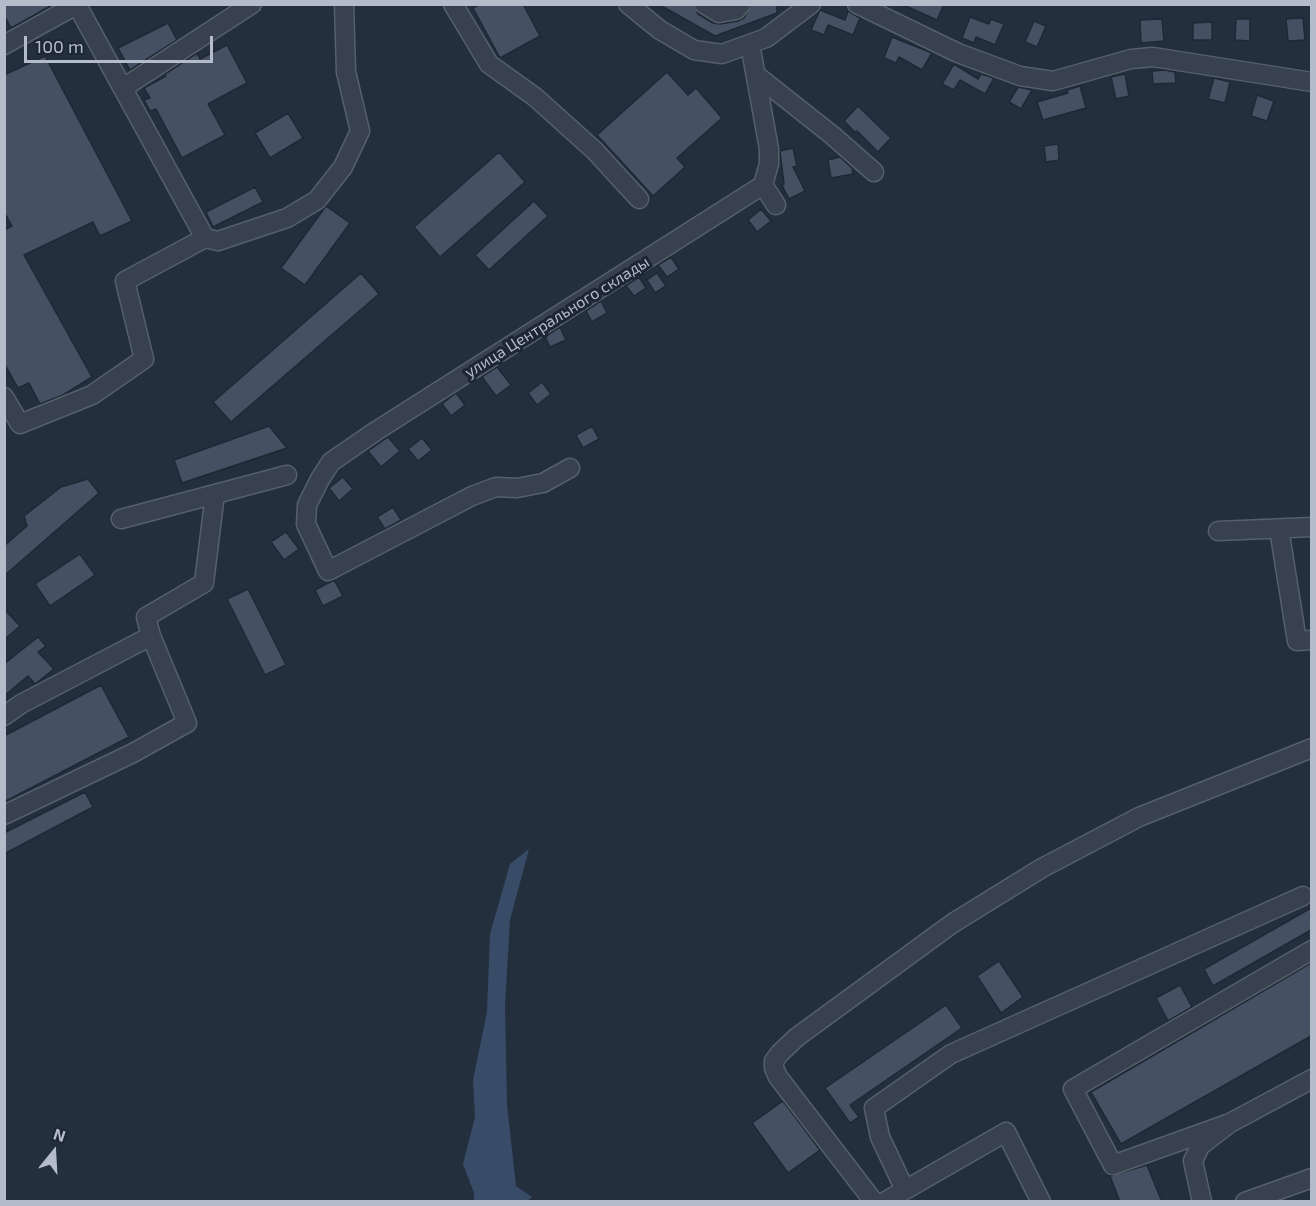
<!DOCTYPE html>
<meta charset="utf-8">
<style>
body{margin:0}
#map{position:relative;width:1316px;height:1206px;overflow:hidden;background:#242f3e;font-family:"Exo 2",sans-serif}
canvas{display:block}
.frame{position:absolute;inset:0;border:6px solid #b4bcc9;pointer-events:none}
.north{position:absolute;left:24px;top:1122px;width:60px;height:60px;-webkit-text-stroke:4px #1d2633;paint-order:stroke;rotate:18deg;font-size:16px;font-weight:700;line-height:24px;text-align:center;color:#b4bcc9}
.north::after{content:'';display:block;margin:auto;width:21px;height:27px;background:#b4bcc9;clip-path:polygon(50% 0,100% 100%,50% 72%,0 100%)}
.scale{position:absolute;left:24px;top:36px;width:189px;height:27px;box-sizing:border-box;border:3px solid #b4bcc9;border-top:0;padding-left:8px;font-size:18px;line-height:21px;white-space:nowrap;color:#b4bcc9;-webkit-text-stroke:4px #1d2633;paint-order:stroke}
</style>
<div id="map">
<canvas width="1316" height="1206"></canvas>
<div class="frame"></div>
<div class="north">N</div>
<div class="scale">100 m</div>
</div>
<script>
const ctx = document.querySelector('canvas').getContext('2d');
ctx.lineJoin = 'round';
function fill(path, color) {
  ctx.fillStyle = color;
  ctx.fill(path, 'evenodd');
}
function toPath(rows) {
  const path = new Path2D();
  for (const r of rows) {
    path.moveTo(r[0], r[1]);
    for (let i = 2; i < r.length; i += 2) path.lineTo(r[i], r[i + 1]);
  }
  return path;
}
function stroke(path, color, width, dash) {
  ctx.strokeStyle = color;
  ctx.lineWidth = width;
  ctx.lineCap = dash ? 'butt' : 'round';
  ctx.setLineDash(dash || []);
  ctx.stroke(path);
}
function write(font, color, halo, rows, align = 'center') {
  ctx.font = font + ' "Exo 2",sans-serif';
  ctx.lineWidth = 6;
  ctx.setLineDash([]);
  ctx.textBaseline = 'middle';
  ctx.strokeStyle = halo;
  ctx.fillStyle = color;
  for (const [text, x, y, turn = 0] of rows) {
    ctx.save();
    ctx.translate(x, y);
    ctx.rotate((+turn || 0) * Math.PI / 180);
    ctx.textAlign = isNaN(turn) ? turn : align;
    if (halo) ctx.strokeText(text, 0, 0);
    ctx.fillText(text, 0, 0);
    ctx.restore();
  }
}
fill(toPath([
 [529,849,510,920,505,1006,507,1105,516,1186,532,1197,527,1201,474,1201,474,1193,463,1164,475,1117,473,1080,487,1012,490,934,510,864]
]), '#394c67');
const building = toPath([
 [4,4,54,4,11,28,4,15,4,4],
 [480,4,523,4,540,36,500,58,473,8,480,4],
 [658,4,693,4,698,14,713,23,720,24,738,21,744,18,752,4,777,4,777,13,715,36,658,4],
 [901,4,944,4,937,20,901,4],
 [820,10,845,20,848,11,860,18,853,35,828,25,824,35,811,30,820,10],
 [970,17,989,24,991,19,1004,24,995,45,976,37,974,43,962,38,970,17],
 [1303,18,1305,40,1288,41,1286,19,1303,18],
 [1162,19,1164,41,1141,43,1140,20,1162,19],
 [1236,19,1250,19,1250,41,1235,40,1236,19],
 [1034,21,1046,26,1037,47,1025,42,1034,21],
 [1212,22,1212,40,1193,40,1193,23,1212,22],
 [168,23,177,40,130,70,118,48,168,23],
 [892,37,932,53,922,70,899,57,896,63,884,58,892,37],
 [227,45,247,83,208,104,225,135,182,158,156,109,150,111,144,100,150,98,144,88,166,76,165,74,197,53,200,59,227,45],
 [45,56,132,221,100,236,93,222,24,255,92,377,63,395,40,404,29,383,18,388,4,363,4,230,12,226,4,212,4,75,45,56],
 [954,64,978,79,981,74,994,78,985,94,960,80,954,90,942,84,954,64],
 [1165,70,1175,72,1176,83,1153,84,1152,71,1165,70],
 [667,72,688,95,696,88,722,118,677,158,685,167,653,196,597,135,667,72],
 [1125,74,1129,96,1116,99,1111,77,1125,74],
 [1214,78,1230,82,1225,103,1208,99,1214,78],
 [1080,86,1086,108,1043,120,1037,102,1068,93,1067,90,1080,86],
 [1018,87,1032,90,1021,109,1009,102,1018,87],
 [1257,95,1274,101,1267,121,1251,116,1257,95],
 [858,106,891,138,878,152,857,131,855,132,844,121,858,106],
 [288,113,303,138,270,158,255,133,288,113],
 [1058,144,1059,160,1046,162,1044,146,1058,144],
 [793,148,797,166,793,167,805,191,789,199,782,185,784,184,780,151,793,148],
 [499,152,525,182,440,257,414,227,499,152],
 [840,157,852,168,853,174,831,178,828,160,840,157],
 [255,187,263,202,213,227,206,212,255,187],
 [534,201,548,216,489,270,475,255,534,201],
 [326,206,350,223,305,285,281,268,326,206],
 [761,209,771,221,757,232,748,220,761,209],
 [671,257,679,269,667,277,658,265,671,257],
 [361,273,379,294,231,422,213,402,361,273],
 [657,273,666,286,655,293,647,280,657,273],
 [639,277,646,288,634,296,626,286,639,277],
 [601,301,607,313,592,322,586,311,601,301],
 [560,327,566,340,550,347,545,337,560,327],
 [497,367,511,385,496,396,482,377,497,367],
 [542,382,551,394,537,405,528,393,542,382],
 [456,393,465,405,451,416,442,404,456,393],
 [269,426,287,448,182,483,174,460,269,426],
 [592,426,599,439,583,448,576,435,592,426],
 [388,437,400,451,381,467,368,451,388,437],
 [422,438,432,450,418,461,408,449,422,438],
 [343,477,353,489,339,501,329,488,343,477],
 [88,479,99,493,4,576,4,546,27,526,24,516,61,487,88,479],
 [393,507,401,520,385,529,377,517,393,507],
 [286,532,299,549,284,560,271,542,286,532],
 [80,554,95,575,50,606,35,584,80,554],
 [334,580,343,596,323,606,315,590,334,580],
 [248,589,286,665,265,675,227,599,248,589],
 [4,609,20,626,4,640,4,609],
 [38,637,46,646,38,652,54,669,35,684,28,676,4,696,4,664,38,637],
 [101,685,129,737,4,802,4,736,101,685],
 [85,792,93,807,4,854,4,833,85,792],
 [1311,908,1311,930,1213,986,1204,969,1311,908],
 [999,961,1023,997,1001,1013,977,976,999,961],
 [1311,963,1311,1036,1121,1144,1091,1092,1311,963],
 [1180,985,1192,1007,1168,1021,1156,998,1180,985],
 [946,1005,962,1028,850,1105,859,1117,850,1123,825,1088,946,1005],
 [783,1101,820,1150,788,1173,752,1123,783,1101],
 [1147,1165,1162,1202,1120,1202,1110,1176,1147,1165]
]);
fill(building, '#455162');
stroke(building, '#1f2835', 1.5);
const minor = toPath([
 [453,4,489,64,535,97,595,151,639,199],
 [628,4,660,30,694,50,722,54,766,38,811,4],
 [704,4,719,13,736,10,741,4],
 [857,4,958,53,1020,76,1053,81,1131,59,1153,57,1312,82],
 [77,5,205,238,218,241,287,218,317,200,343,167,360,131,346,72,344,4],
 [4,45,78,4],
 [756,75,832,135,874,172],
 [123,88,252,4],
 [763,185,776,205],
 [4,397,20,424,92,395,144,359,125,281,205,238],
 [570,468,543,483,517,488,496,487,472,496,328,571,306,524,307,505,320,479,331,462,376,431,763,185,769,164,769,149,750,44],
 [121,519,287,475],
 [1279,529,1297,641,1312,640],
 [1218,531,1312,527],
 [4,716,21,704,151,636],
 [4,815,133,753,187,723,151,636,146,617,204,583,215,494],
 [1230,1123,1113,1165,1073,1089,1312,950],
 [905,1190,880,1137,874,1108,951,1054,1303,896],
 [874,1202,778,1077,774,1068,774,1061,780,1053,797,1037,953,923,1042,868,1139,817,1312,748],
 [884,1202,1006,1132,1041,1202],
 [1202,1202,1193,1161,1200,1146,1230,1123,1312,1079],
 [1245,1202,1312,1178]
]);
stroke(minor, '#565f6c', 21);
stroke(minor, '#38414e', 18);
write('16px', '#b4bcc9', '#1d2633', [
 ["улица Центрального склады",557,317,-32]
]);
</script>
